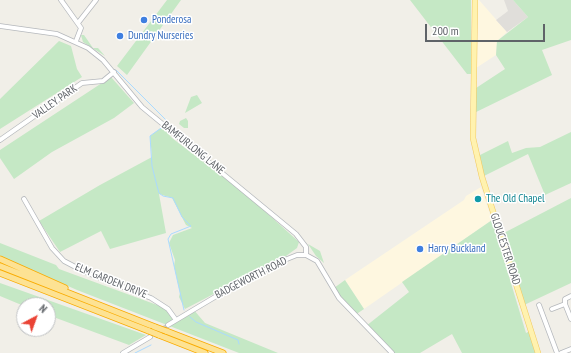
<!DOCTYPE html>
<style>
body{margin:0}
#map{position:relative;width:571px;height:353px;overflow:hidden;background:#f1efe8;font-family:"PT Sans Narrow",sans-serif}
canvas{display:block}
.north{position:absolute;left:16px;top:297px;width:40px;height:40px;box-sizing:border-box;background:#fff;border:1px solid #bfc1c3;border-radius:50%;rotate:41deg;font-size:11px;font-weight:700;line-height:16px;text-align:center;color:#5f6368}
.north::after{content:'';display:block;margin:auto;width:14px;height:18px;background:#ea4335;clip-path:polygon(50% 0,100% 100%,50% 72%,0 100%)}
.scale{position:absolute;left:425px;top:24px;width:120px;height:18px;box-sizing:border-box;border:2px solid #5f6368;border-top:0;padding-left:5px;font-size:12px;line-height:14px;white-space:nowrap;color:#5f6368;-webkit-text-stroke:3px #fff;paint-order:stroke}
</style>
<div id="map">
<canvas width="571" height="353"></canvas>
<div class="north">N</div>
<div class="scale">200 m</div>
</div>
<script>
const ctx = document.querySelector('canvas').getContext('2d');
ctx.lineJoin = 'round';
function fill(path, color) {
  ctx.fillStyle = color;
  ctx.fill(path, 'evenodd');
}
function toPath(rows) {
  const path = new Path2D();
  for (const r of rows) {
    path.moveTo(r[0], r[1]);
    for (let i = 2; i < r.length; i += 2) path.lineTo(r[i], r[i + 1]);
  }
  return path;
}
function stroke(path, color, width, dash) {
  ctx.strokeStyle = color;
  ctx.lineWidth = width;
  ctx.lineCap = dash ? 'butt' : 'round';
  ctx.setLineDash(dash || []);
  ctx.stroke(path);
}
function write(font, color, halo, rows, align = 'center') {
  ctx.font = font + ' "PT Sans Narrow",sans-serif';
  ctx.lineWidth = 3;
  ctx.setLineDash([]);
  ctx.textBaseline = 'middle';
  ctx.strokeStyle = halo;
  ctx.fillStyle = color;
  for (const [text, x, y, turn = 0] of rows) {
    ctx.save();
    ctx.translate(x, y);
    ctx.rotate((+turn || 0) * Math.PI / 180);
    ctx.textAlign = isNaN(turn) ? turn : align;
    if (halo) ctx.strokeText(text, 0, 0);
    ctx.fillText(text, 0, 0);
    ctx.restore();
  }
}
fill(toPath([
 [475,0,479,0,507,32,497,41,496,55,473,70],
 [481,187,492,220,364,309,345,280,464,200,466,196]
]), '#fef7e0');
fill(toPath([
 [504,0,513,0,528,17,507,32,496,20,508,11]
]), '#e0deda');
fill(toPath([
 [167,0,181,0,127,75,117,66],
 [410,0,471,0,471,74,467,74],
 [513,0,571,0,571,40,542,50,552,75,472,114,473,90,505,69,496,55,497,41,528,17],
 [81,35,84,35,93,48,98,48,105,56,83,42],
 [59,41,71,46,77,69,82,77,0,129,0,99],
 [111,77,134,103,114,118,52,152,14,179,0,158,0,150],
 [197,95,202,103,185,113,191,97],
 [186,118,188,121,188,128,184,128,179,124,180,121],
 [162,127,172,138,248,196,299,242,297,248,286,256,185,309,179,297,180,293,174,266,175,260,169,243,173,235,192,228,186,225,172,198,159,194,166,233,110,249,101,231,60,252,39,221,100,185,152,157,150,136],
 [571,132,571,183,545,195,528,154,482,177,476,157,508,141,512,153,526,148,540,147],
 [571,198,571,283,522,306,500,235],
 [492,220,526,333,530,331,538,353,462,353,452,334,420,353,392,353,366,326,409,292,402,282],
 [0,243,56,265,59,269,168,309,176,320,193,309,205,323,278,353,239,353,77,290,0,256],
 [308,244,320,251,324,263,316,256],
 [345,280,364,309,355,315,334,288],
 [0,283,146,335,129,345,48,315,48,305,24,306,0,296]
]), '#c5e8c5');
stroke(toPath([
 [116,70,167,121,166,124],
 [164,126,150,136,152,166,157,186,159,193,163,196,173,198,182,217,191,226,171,234,168,239,184,310],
 [190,317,196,322,238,340,239,344],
 [135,353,151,345]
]), '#aadaff', 1);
stroke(toPath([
 [153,335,168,325]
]), '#ccccc8', 4, [4, 2]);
const minor = toPath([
 [61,0,81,28,76,41],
 [78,23,96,0],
 [0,26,57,34,88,48,103,60,142,107,296,234,306,247,306,255],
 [0,140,82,83,103,81,114,72],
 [24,199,52,248,64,261,85,272,151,298,168,309,176,320],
 [571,296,565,299,565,304,571,319],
 [539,305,557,353],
 [552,309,565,304],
 [168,325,240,282,287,259,297,255,306,255,317,261,339,298,392,353],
 [123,353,150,337],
 [561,353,571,349]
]);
const major = toPath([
 [475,0,473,138,482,177,538,353]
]);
const highway = toPath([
 [0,259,65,288],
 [0,266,155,327],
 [0,273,149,331],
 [166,331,223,353],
 [159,335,205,353]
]);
stroke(minor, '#b5b8bc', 5.5);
stroke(major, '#f2c960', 6);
stroke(highway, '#f9ab00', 7);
stroke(minor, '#fff', 4);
stroke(major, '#fff2af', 5);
stroke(highway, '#fde293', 5.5);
const highwayBridge = toPath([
 [155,327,166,331],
 [149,331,159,335]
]);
stroke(highwayBridge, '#f9ab00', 7, []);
stroke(highwayBridge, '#fde293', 5.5);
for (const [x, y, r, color] of [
 [144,20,4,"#3f7fe0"],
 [120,36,4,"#3f7fe0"],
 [478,199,4,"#0f9aa8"],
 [420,249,4,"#3f7fe0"]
]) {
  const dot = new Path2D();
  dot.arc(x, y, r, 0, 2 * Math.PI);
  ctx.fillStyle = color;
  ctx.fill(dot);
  stroke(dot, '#fff', 1.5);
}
write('11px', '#366cbe', '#fff', [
 ["Ponderosa",152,20],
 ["Dundry Nurseries",128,36],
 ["Harry Buckland",428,249]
], 'left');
write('11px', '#5f6368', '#fff', [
 ["VALLEY PARK",55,102,-35],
 ["BAMFURLONG LANE",193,148,39],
 ["GLOUCESTER ROAD",505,249,72],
 ["BADGEWORTH ROAD",251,278,-27],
 ["ELM GARDEN DRIVE",111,281,22]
]);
write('11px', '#0d838f', '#fff', [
 ["The Old Chapel",486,199]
], 'left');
</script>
